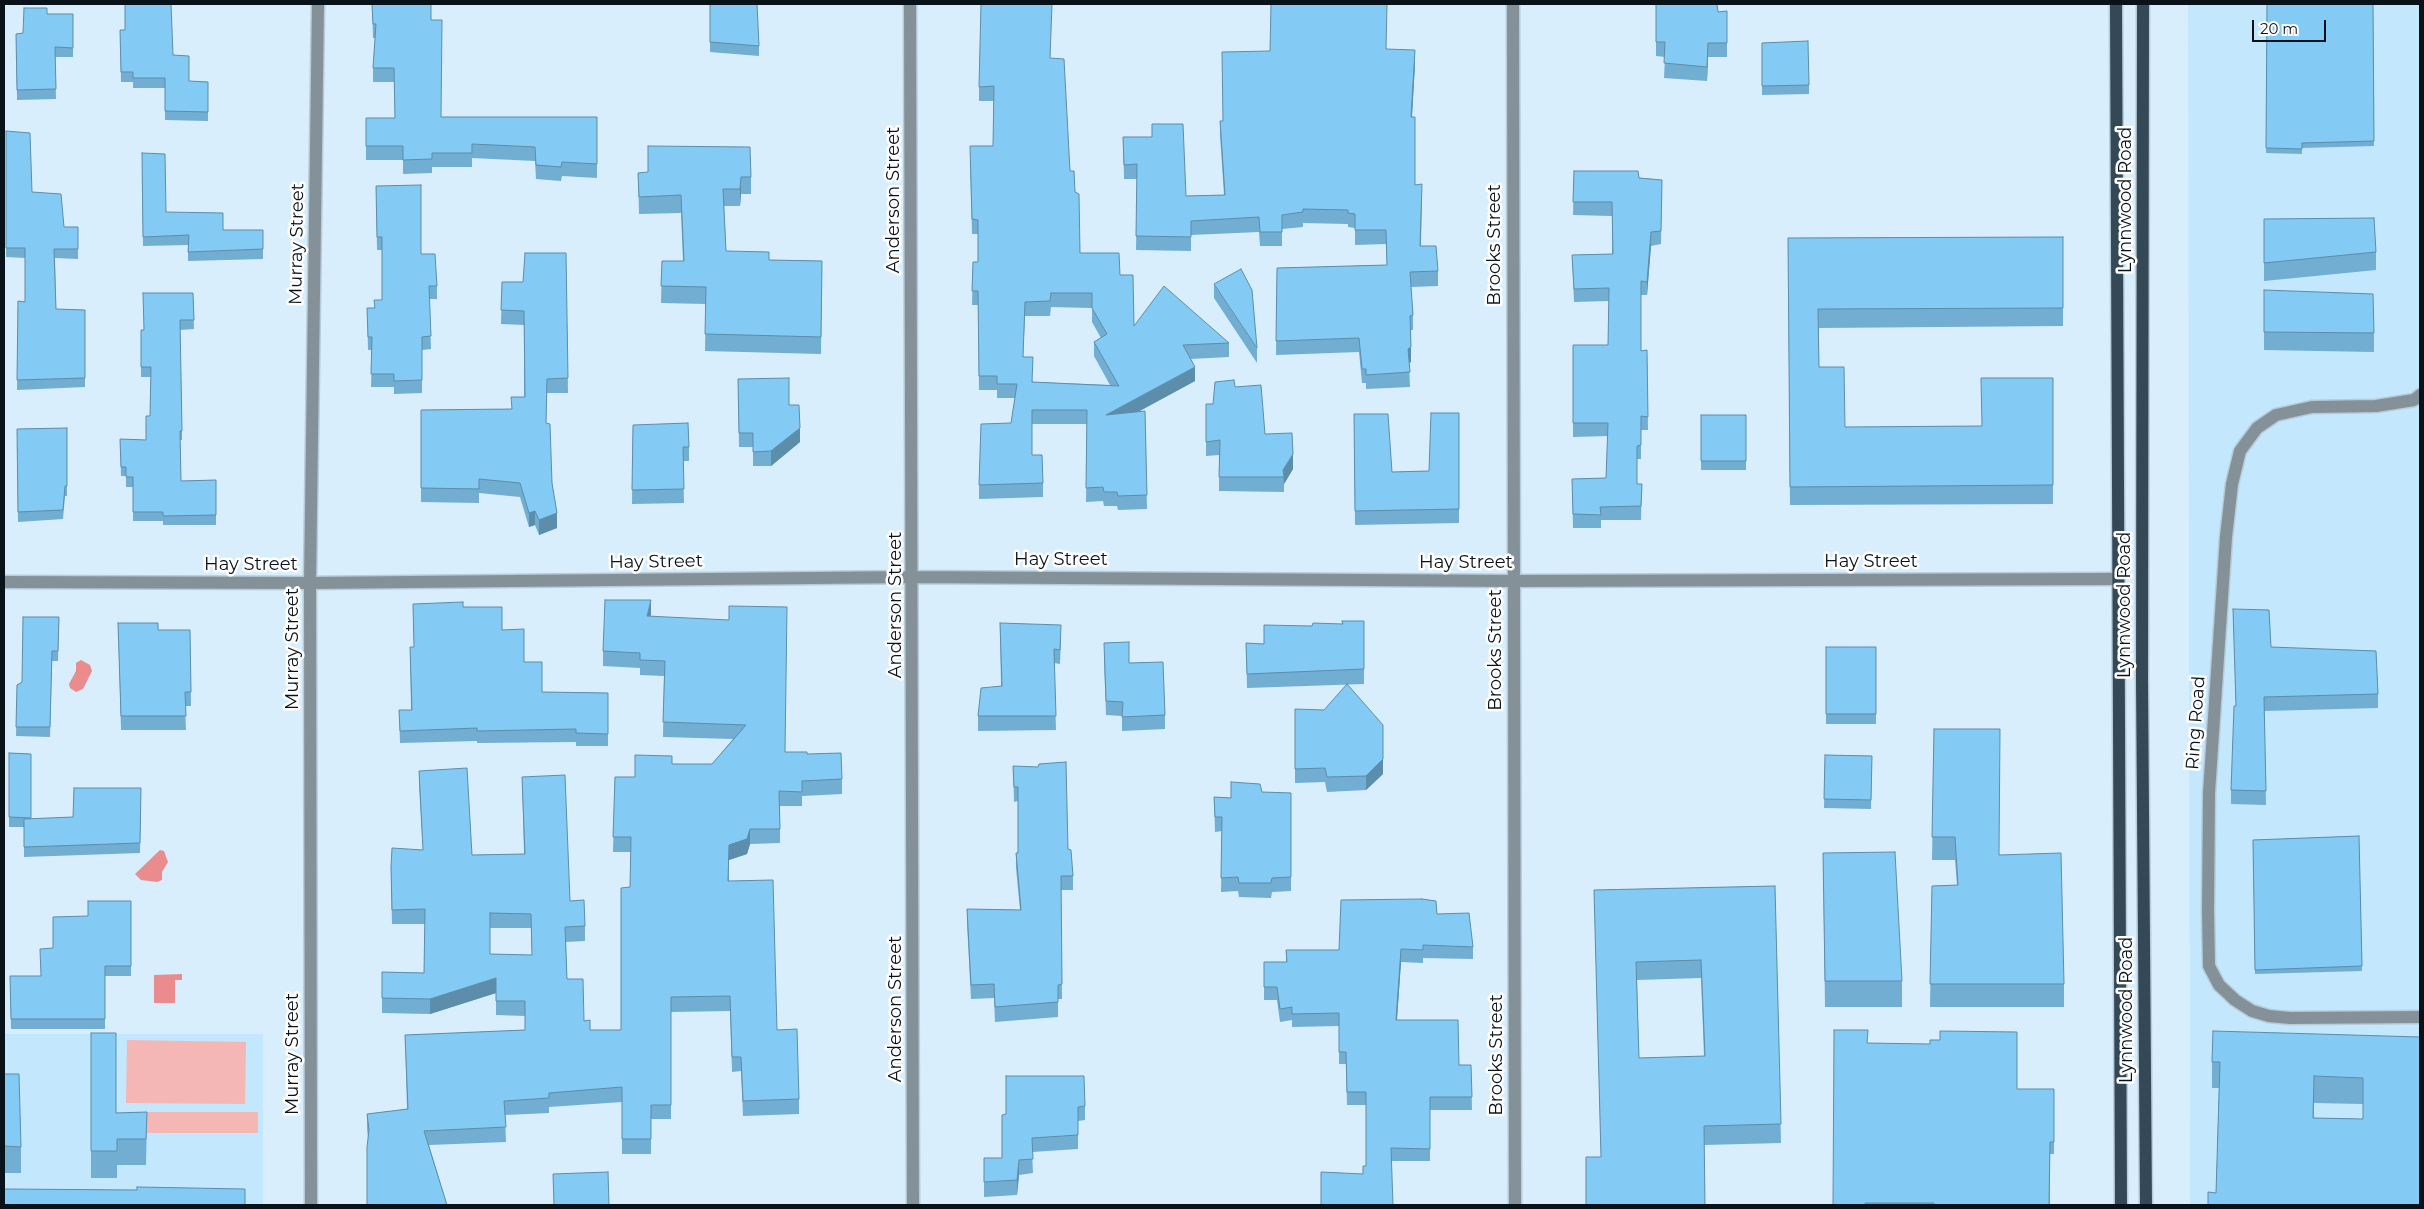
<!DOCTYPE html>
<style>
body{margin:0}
#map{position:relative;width:2424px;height:1209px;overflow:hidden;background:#d8eefd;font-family:Montserrat,sans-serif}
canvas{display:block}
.frame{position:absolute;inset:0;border:5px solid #081218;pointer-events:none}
.scale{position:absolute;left:2252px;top:20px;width:74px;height:22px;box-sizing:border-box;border:2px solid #081218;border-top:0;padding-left:6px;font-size:15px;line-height:18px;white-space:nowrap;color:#081218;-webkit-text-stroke:4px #fff;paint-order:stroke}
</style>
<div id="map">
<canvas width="2424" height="1209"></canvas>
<div class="frame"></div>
<div class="scale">20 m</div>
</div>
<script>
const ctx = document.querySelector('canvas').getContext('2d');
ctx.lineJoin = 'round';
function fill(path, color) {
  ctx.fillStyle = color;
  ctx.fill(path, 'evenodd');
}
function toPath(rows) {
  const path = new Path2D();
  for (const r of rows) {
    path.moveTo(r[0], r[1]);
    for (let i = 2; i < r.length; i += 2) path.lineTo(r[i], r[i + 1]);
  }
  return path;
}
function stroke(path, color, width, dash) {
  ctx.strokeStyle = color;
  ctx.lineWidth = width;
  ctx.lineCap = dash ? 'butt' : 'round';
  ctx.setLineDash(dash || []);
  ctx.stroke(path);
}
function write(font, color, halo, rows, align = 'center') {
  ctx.font = font + ' Montserrat,sans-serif';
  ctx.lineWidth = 5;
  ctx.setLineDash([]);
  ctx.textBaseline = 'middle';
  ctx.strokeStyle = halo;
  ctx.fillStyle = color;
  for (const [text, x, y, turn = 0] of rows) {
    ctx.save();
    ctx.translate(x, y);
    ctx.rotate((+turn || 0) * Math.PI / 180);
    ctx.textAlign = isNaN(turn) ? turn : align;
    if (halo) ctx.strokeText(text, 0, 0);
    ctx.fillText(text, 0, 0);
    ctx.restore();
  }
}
fill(toPath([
 [2188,4,2420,4,2420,1205,2190,1205],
 [4,1034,263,1034,263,1205,4,1205]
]), '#c3e7fd');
fill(toPath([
 [127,1040,246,1042,245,1104,126,1103],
 [128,1112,258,1112,258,1133,128,1133]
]), '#f5b6b6');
fill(toPath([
 [81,660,90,665,92,671,83,689,76,692,70,688,69,684,76,671,76,663],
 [160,850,164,851,168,862,162,872,162,880,157,882,141,880,135,874],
 [182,974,182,980,175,980,175,1003,154,1003,154,975]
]), '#ea8b8e');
const minor = toPath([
 [910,4,913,1205],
 [1513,4,1515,1205],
 [2420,395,2414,400,2376,406,2312,407,2276,415,2257,428,2240,451,2232,484,2226,537,2209,793,2208,911,2209,966,2219,985,2235,1000,2252,1011,2269,1016,2290,1018,2420,1017],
 [4,582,310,583,913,577,1513,581,2118,579],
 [311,1205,310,583,318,4]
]);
const primary = toPath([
 [2116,4,2121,1205],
 [2143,4,2142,679,2146,1205]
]);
stroke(minor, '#b7cbd8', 15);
stroke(primary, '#b7cbd8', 15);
stroke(minor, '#859198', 12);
stroke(primary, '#344955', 12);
fill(toPath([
 [372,4,431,20,441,117,597,117,597,178,562,176,561,181,536,179,535,161,472,158,472,167,432,167,432,173,403,174,403,160,366,160,366,118,395,118,394,82,373,82,373,68,375,38,373,38],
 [710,4,759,46,759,56,710,52],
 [1656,4,1718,12,1727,11,1727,57,1708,57,1707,81,1664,78,1665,57,1656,56],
 [2267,4,2373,4,2374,146,2302,148,2302,154,2266,153],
 [47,14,73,14,73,57,55,57,56,99,17,100,16,34,23,33],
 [120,30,125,30,173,55,189,81,208,82,208,121,165,120,165,88,133,88,133,82,121,82],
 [1762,43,1809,85,1809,94,1762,95],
 [1386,49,1415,64,1412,117,1415,185,1422,199,1421,246,1438,271,1438,286,1411,287,1413,315,1413,330,1411,330,1411,362,1409,363,1410,387,1366,389,1366,383,1362,383,1359,352,1276,355,1277,268,1387,265,1386,244,1355,245,1355,228,1348,227,1348,224,1303,223,1303,227,1282,229,1282,246,1260,246,1259,232,1191,235,1191,251,1136,250,1137,179,1124,179,1123,137,1186,196,1224,195,1220,135,1220,121,1223,121,1270,51],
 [1051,58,1070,171,1075,192,1080,253,1120,275,1134,326,1229,343,1229,357,1190,359,1195,381,1138,412,1145,411,1147,509,1118,510,1117,506,1104,506,1103,501,1086,502,1087,424,1032,424,1032,455,1043,483,1043,497,979,499,979,485,1011,423,1015,398,997,398,997,390,979,390,978,305,972,305,973,262,978,262,978,234,972,234,970,160,993,146,994,101,979,101,979,87],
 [1051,307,1092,308,1092,322,1101,338,1094,342,1094,356,1110,385,1033,382,1023,357,1025,316,1050,316],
 [6,131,32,192,64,227,78,227,78,259,55,258,56,309,85,310,85,387,17,390,18,301,25,302,25,258,6,257],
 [142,153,166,212,223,230,263,230,263,259,188,261,188,245,143,246],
 [1574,171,1662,180,1661,244,1651,246,1647,295,1641,295,1641,351,1647,350,1648,430,1641,430,1641,459,1637,459,1637,484,1642,484,1641,520,1601,520,1601,528,1573,528,1572,479,1606,478,1608,436,1573,437,1573,345,1608,345,1609,301,1574,302,1572,255,1612,254,1612,216,1573,215],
 [638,173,751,177,751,194,741,194,740,206,724,206,726,251,769,260,822,261,821,354,705,351,706,304,661,303,662,261,683,261,681,213,639,214],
 [376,186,421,254,437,286,437,299,429,299,431,349,422,350,422,393,394,394,394,387,371,387,372,350,368,350,367,308,374,308,382,300,382,250,377,250],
 [2264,219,2376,252,2376,270,2264,281],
 [2063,237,2063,326,1819,328,1819,367,1845,427,1982,426,2053,378,2053,504,1790,505,1788,238],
 [566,253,568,393,547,393,546,423,552,483,557,528,539,535,535,525,529,527,520,497,479,493,479,503,421,502,421,410,511,409,524,397,524,325,501,324,502,282,523,282],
 [1214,284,1257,348,1257,363,1214,298],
 [2264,290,2374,333,2374,352,2264,350],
 [193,293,194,329,180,330,182,431,182,440,180,440,181,481,216,480,216,525,163,525,163,521,133,521,133,487,126,487,126,476,121,476,120,439,146,440,150,416,151,377,141,377,141,330,144,330],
 [738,379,789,405,800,442,771,466,753,466,753,447,739,447],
 [1235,387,1265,434,1293,469,1284,484,1284,492,1219,491,1219,455,1206,456,1206,404,1213,404],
 [1459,413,1459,523,1355,525,1354,414,1392,472,1429,471],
 [1701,415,1746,415,1746,470,1701,470],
 [633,425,689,447,689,461,683,461,684,503,632,504],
 [67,428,67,496,65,496,63,519,18,522,17,429],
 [413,604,463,607,502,630,524,662,542,692,608,693,608,746,576,746,576,742,477,743,477,741,400,743,399,710,411,710,410,647,414,647],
 [2233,609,2271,647,2378,694,2378,708,2264,711,2266,805,2231,804,2231,790,2236,706],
 [651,614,650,617,785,752,807,754,842,779,842,794,802,796,802,806,780,806,780,843,750,844,747,854,729,860,729,881,799,1099,799,1114,743,1116,741,1071,732,1072,730,1011,671,1012,671,1119,651,1119,651,1154,622,1154,622,1102,549,1107,549,1113,505,1115,506,1142,429,1145,447,1205,367,1205,368,1138,367,1129,367,1114,407,1109,405,1035,525,1030,525,1016,496,1015,496,993,430,1014,382,1013,382,972,424,973,425,924,392,924,391,882,391,867,423,850,419,785,419,771,472,855,524,854,522,777,570,901,585,926,585,941,566,942,567,979,584,1021,590,1030,621,1030,630,887,631,852,613,852,615,777,635,777,672,764,712,764,733,739,663,737,664,676,640,675,640,668,603,666,603,651],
 [490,928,531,928,532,955,490,954],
 [59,617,58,661,52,661,50,737,16,736,17,685,22,682],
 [1342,621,1364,621,1364,684,1247,688,1246,643,1264,644,1312,626,1342,624],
 [118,623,158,630,190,630,191,706,185,706,186,730,121,730],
 [1000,623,1061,639,1060,664,1054,663,1056,730,978,731,978,716,1001,686],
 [1826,647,1876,647,1876,724,1826,724],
 [1104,657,1129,663,1165,715,1165,729,1122,731,1122,716,1106,715],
 [1295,709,1383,774,1366,790,1327,792,1325,782,1295,783],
 [1934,729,2064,984,2064,1007,1930,1007,1932,886,1957,885,1955,860,1932,860],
 [9,753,31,754,31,819,73,817,141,788,140,853,24,857,24,827,9,827],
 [1825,755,1872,756,1871,809,1824,808],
 [1013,766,1068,849,1073,876,1073,890,1061,890,1062,999,1058,999,1058,1017,995,1022,994,998,971,999,967,923,967,909,1020,910,1016,868,1016,853,1018,853,1018,801,1014,802],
 [1262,792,1291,793,1291,891,1272,892,1271,898,1239,897,1238,891,1221,892,1222,831,1215,832,1214,797,1231,798],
 [2359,836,2362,971,2255,974,2253,840],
 [1823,853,1902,981,1902,1007,1825,1007],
 [1775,886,1781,1143,1704,1145,1705,1205,1601,1157,1594,890],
 [1701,978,1704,1056,1639,1058,1637,980],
 [131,901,131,976,105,976,105,1029,11,1029,10,976,41,976,53,948,88,916],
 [1437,914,1473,947,1473,959,1423,958,1423,963,1401,962,1397,1020,1459,1065,1471,1065,1472,1110,1430,1110,1430,1161,1392,1161,1363,1174,1366,1166,1366,1105,1347,1105,1346,1064,1339,1064,1339,1026,1292,1027,1292,1020,1280,1022,1277,1000,1264,1000,1264,962,1286,962,1286,950,1339,950],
 [91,1033,116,1113,147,1112,146,1165,117,1165,117,1178,91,1178],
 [2420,1037,2420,1205,2216,1193,2219,1088,2212,1088,2212,1062],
 [2314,1103,2363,1104,2363,1119,2314,1118],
 [1868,1043,2017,1089,2054,1089,2054,1154,2050,1154,2050,1205,1833,1205],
 [4,1074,21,1147,21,1173,4,1173],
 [1085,1106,1085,1120,1078,1121,1078,1149,1032,1152,1033,1173,1019,1175,1017,1195,984,1197,984,1158,1002,1158,1002,1115]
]), '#71aed2');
fill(toPath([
 [1708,43,1708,57,1707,81,1707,67],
 [1415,50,1415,64,1411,132,1411,117],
 [741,177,741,194,740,206,740,189],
 [1651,232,1651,246,1647,295,1647,282],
 [1411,347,1411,362,1408,363,1408,349],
 [1195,367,1195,381,1106,429,1106,415],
 [800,428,800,442,771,466,771,451],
 [1293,454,1293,469,1284,484,1283,470],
 [535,511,535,525,529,527,529,513],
 [557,513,557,528,539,535,539,520],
 [651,600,651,614,647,631,647,616],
 [1383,725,1383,774,1366,790,1366,776],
 [750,829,750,844,747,854,729,860,728,896,729,845],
 [1401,949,1401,962,1396,1033,1396,1020],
 [496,978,496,993,430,1014,430,999],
 [1019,1160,1019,1175,1017,1195,1017,1180]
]), '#5c8dab');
const building = toPath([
 [125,4,171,4,173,55,189,56,189,81,208,82,208,112,165,111,165,78,133,78,133,72,121,72,120,30,125,30,125,4],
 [372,4,431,4,431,20,442,20,441,117,597,117,597,164,562,162,561,167,536,165,535,147,472,144,472,153,432,153,432,159,403,160,403,146,366,146,366,118,395,118,394,68,373,68,376,24,373,24,372,4],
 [710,4,757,4,759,46,710,42,710,4],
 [981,4,1052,4,1050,58,1064,59,1070,171,1074,171,1075,192,1079,194,1080,253,1119,253,1120,275,1133,275,1134,326,1164,286,1229,343,1183,345,1195,367,1106,415,1145,411,1147,495,1118,496,1117,492,1104,492,1103,487,1086,488,1087,410,1032,410,1032,455,1042,455,1043,483,979,485,981,424,1011,423,1017,384,997,384,997,376,979,376,978,291,972,291,973,262,978,262,978,220,972,219,970,146,993,146,994,86,979,87,981,4],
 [1051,293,1092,293,1092,308,1107,334,1094,342,1119,386,1032,382,1033,357,1023,357,1025,302,1050,301,1051,293],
 [1271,4,1387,4,1386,49,1415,50,1411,117,1415,117,1415,185,1422,184,1420,246,1436,246,1438,271,1410,272,1413,315,1410,316,1411,347,1408,349,1410,372,1366,375,1366,369,1362,369,1359,338,1276,341,1277,268,1387,265,1386,230,1355,230,1355,214,1348,213,1348,210,1303,209,1303,212,1282,215,1282,232,1260,232,1259,217,1191,221,1191,237,1136,236,1137,164,1124,165,1123,137,1152,137,1152,124,1183,124,1186,196,1225,195,1220,121,1223,121,1222,52,1270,51,1271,4],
 [1656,4,1717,4,1718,12,1727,11,1727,43,1708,43,1707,67,1664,63,1665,42,1656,42,1656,4],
 [2267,4,2373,4,2374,141,2302,143,2302,149,2266,148,2267,4],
 [24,8,47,8,47,14,73,14,73,48,55,47,56,89,17,90,16,34,23,33,24,8],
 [1808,41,1809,85,1762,86,1762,43,1808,41],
 [6,131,30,133,32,192,61,194,64,227,78,227,78,249,54,249,56,309,85,310,85,378,17,380,18,301,25,302,25,248,6,248,6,131],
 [648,146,750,147,751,177,741,177,740,189,723,189,726,251,769,252,769,260,822,261,821,337,705,334,706,287,661,286,662,261,684,261,681,195,639,197,638,173,648,172,648,146],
 [142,153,165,154,166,212,223,213,223,230,263,230,263,249,188,252,189,235,143,237,142,153],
 [1574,171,1638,171,1639,178,1662,180,1661,231,1651,232,1647,282,1641,281,1641,351,1647,350,1648,417,1641,416,1641,445,1637,446,1637,484,1642,484,1641,506,1600,507,1601,515,1573,514,1572,479,1606,478,1608,423,1573,423,1573,345,1608,345,1609,288,1574,289,1572,255,1613,254,1612,202,1573,202,1574,171],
 [421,185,421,254,435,254,437,286,429,286,431,336,422,337,422,380,394,381,394,374,371,374,372,337,368,337,367,308,375,308,374,300,382,300,382,237,377,237,376,186,421,185],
 [2374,218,2376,252,2264,263,2264,219,2374,218],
 [2063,237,2063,308,1818,309,1819,367,1844,367,1845,427,1982,426,1981,378,2053,378,2053,485,1790,487,1788,238,2063,237],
 [525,253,566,253,568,378,547,379,546,423,550,424,552,483,557,513,539,520,535,511,529,513,520,483,479,479,479,489,421,488,421,410,512,409,511,397,525,397,524,311,501,310,502,282,523,282,525,253],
 [1241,269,1252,290,1257,348,1214,284,1241,269],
 [2264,290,2373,294,2374,333,2264,332,2264,290],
 [143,293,193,293,194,320,180,320,182,431,180,431,181,481,216,480,216,515,163,516,163,512,133,512,133,477,126,477,126,467,121,467,120,439,146,440,146,416,150,416,151,367,141,367,141,330,144,330,143,293],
 [789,378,789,405,799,405,800,428,771,451,753,452,753,433,739,433,738,379,789,378],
 [1234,380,1235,387,1261,385,1265,434,1292,433,1293,454,1283,470,1284,477,1219,477,1220,440,1206,442,1206,404,1213,404,1215,382,1234,380],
 [1431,413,1459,413,1459,509,1355,511,1354,414,1388,414,1392,472,1429,471,1431,413],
 [1701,415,1746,415,1746,461,1701,461,1701,415],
 [688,423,689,447,683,447,684,489,632,490,633,425,688,423],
 [67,428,67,486,65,486,63,510,18,512,17,429,67,428],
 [605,600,651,600,647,616,729,620,729,606,787,607,785,752,807,752,807,754,841,753,842,779,802,781,802,792,779,791,780,829,750,829,747,839,729,845,728,881,773,880,777,1030,797,1029,799,1099,743,1101,741,1057,732,1057,730,996,671,997,671,1105,651,1105,651,1139,622,1139,622,1087,549,1093,549,1098,504,1101,506,1127,424,1131,447,1205,367,1205,367,1147,369,1130,367,1114,408,1109,405,1035,525,1030,525,1001,496,1001,496,978,430,999,382,998,382,972,424,973,425,909,392,910,391,867,392,848,423,850,419,771,467,768,472,855,525,854,522,777,565,775,570,901,584,900,585,926,565,927,567,979,583,979,584,1021,590,1020,590,1030,621,1030,621,888,630,887,631,837,613,837,615,777,635,777,635,755,672,756,672,764,712,764,746,725,663,722,665,661,640,660,640,653,603,651,605,600],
 [490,913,531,914,532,955,490,954,490,913],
 [463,602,463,607,502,607,502,630,524,629,524,662,542,662,542,692,608,693,608,734,576,733,576,729,477,731,477,728,400,731,399,710,412,710,410,647,414,647,413,604,463,602],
 [2233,609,2269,610,2271,647,2376,651,2378,694,2264,697,2266,791,2231,790,2234,706,2236,706,2233,609],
 [23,617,59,617,58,651,52,651,50,727,16,727,17,685,22,682,23,617],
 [1342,621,1364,621,1364,669,1247,674,1246,643,1264,644,1264,625,1312,626,1313,623,1343,624,1342,621],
 [118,623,158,623,158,630,190,630,191,692,185,692,186,716,121,716,118,623],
 [1000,623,1061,625,1060,650,1054,649,1056,716,978,716,981,688,1002,686,1000,623],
 [1129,642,1129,663,1163,662,1165,715,1122,717,1123,702,1106,701,1104,643,1129,642],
 [1826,647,1876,647,1876,714,1826,714,1826,647],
 [1347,684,1383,725,1383,759,1366,776,1327,777,1325,768,1295,769,1295,709,1324,710,1347,684],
 [1934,729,2000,729,1999,855,2061,853,2064,984,1930,984,1932,886,1958,885,1955,837,1932,837,1934,729],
 [9,753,31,754,31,818,9,817,9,753],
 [1825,755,1872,756,1871,800,1824,799,1825,755],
 [1066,762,1068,849,1071,850,1073,876,1061,876,1062,984,1058,985,1058,1002,995,1007,994,984,971,985,967,909,1021,910,1016,853,1018,853,1018,787,1014,787,1013,766,1038,767,1039,764,1066,762],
 [1231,782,1260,784,1262,792,1291,793,1291,877,1272,878,1271,883,1239,883,1238,877,1221,878,1222,817,1215,817,1214,797,1231,798,1231,782],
 [74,788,141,788,140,843,24,847,24,819,73,817,74,788],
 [2359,836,2362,966,2255,970,2253,840,2359,836],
 [1895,852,1902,981,1825,981,1823,853,1895,852],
 [1775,886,1781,1124,1704,1126,1705,1205,1586,1205,1586,1157,1601,1157,1594,890,1775,886],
 [1701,960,1705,1056,1639,1058,1636,962,1701,960],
 [1422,899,1436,901,1437,914,1469,913,1473,947,1423,945,1423,950,1401,949,1396,1020,1458,1020,1459,1065,1471,1065,1472,1097,1430,1097,1430,1149,1391,1148,1393,1205,1321,1205,1321,1172,1363,1174,1363,1166,1366,1166,1366,1092,1347,1092,1346,1052,1339,1052,1339,1013,1292,1014,1292,1007,1280,1009,1277,987,1264,987,1264,962,1287,962,1286,950,1339,950,1341,900,1422,899],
 [88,901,131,901,131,966,105,966,105,1019,11,1019,10,976,41,976,40,949,53,948,53,917,88,916,88,901],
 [1834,1030,1868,1030,1867,1043,1930,1044,1930,1040,1940,1040,1940,1031,2017,1032,2017,1089,2054,1089,2054,1142,2050,1142,2049,1205,1934,1205,1934,1203,1865,1203,1865,1205,1833,1205,1834,1030],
 [2213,1031,2420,1037,2420,1205,2208,1205,2208,1192,2216,1193,2220,1062,2212,1062,2213,1031],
 [2314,1076,2363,1078,2363,1119,2313,1118,2314,1076],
 [91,1033,116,1033,116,1113,147,1112,146,1139,117,1139,117,1151,91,1151,91,1033],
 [4,1074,19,1074,21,1147,4,1146,4,1074],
 [1006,1076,1084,1076,1085,1106,1078,1107,1078,1135,1032,1138,1033,1159,1019,1160,1017,1180,984,1182,984,1158,1002,1158,1002,1115,1006,1114,1006,1076],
 [608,1172,609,1205,554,1205,553,1174,608,1172],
 [137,1187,245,1189,245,1205,4,1205,4,1189,137,1190,137,1187]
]);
fill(building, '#83caf4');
stroke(building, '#5c8dab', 1);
write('18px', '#081218', '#fff', [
 ["Anderson Street",894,200,-90],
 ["Lynnwood Road",2126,200,-90],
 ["Murray Street",297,244,-89],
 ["Brooks Street",1495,245,-90],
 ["Hay Street",1061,560],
 ["Hay Street",656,562,-1],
 ["Hay Street",1871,562],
 ["Hay Street",1466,563],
 ["Hay Street",251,565],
 ["Anderson Street",896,605,-90],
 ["Lynnwood Road",2125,605,-90],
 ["Murray Street",293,649,-90],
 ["Brooks Street",1496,650,-90],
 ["Ring Road",2196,723,-86],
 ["Anderson Street",896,1009,-90],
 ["Lynnwood Road",2127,1010,-90],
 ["Murray Street",293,1054,-90],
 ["Brooks Street",1497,1055,-90]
]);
</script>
